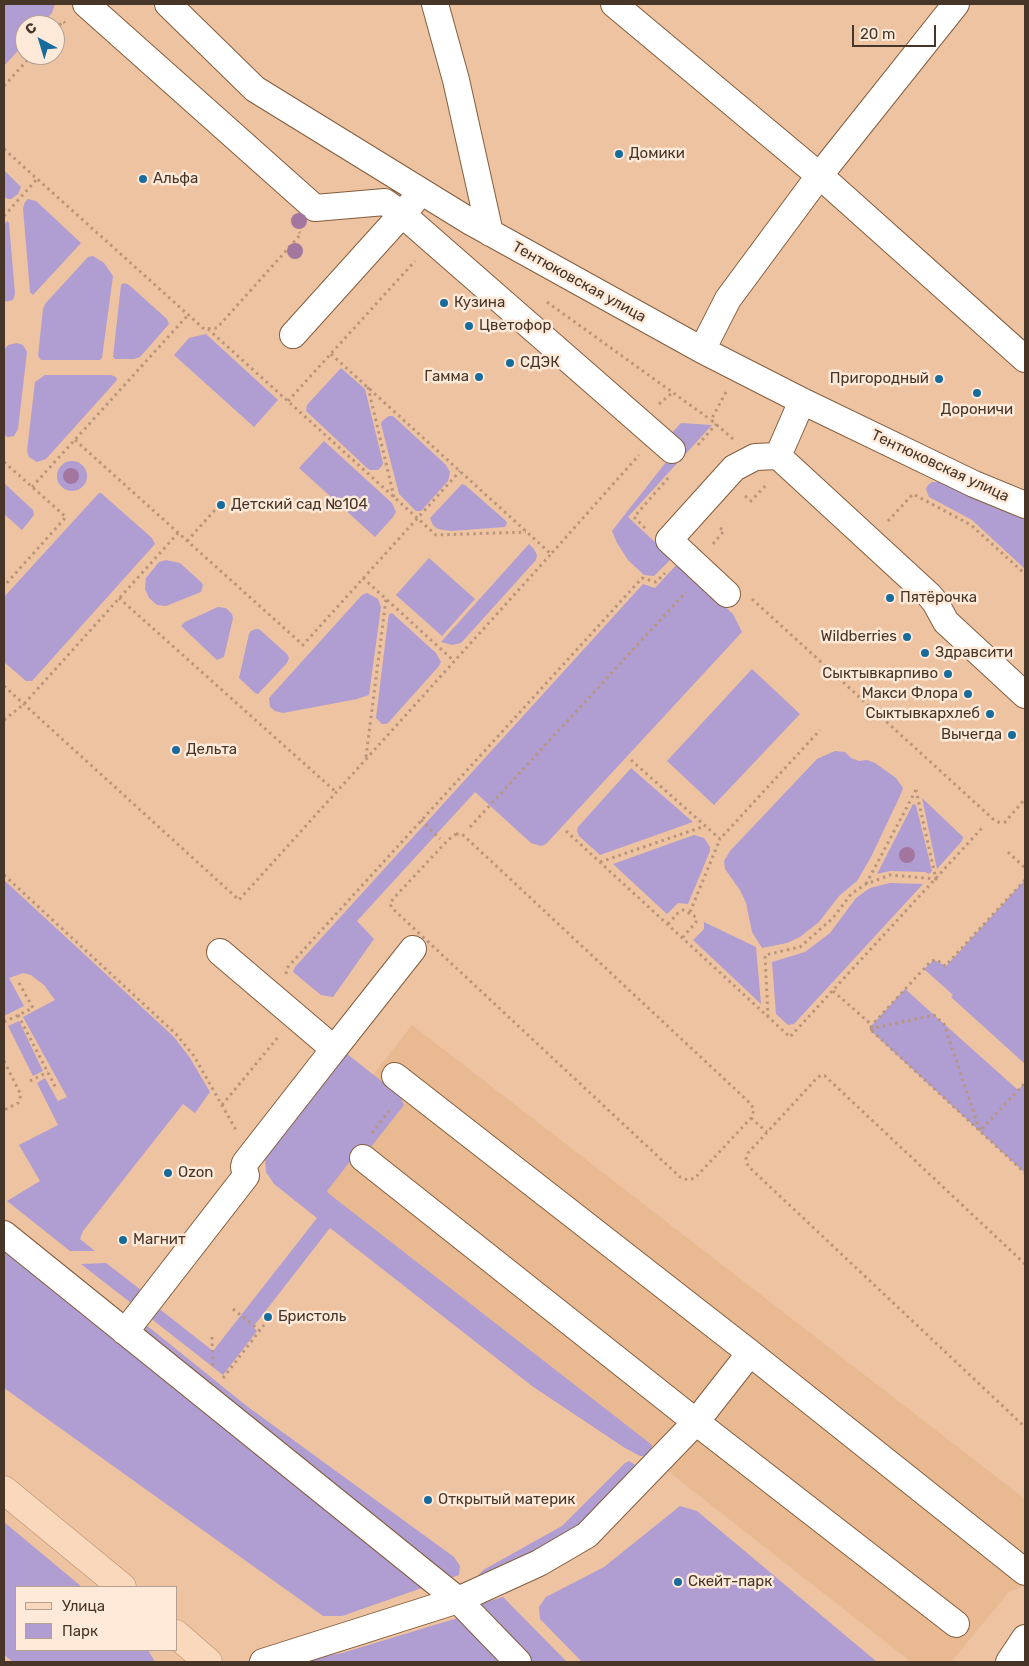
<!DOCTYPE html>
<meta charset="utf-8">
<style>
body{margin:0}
#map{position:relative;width:1029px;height:1666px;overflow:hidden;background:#eec3a1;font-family:Rubik,sans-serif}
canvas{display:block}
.frame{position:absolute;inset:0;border:5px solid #473628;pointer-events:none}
.legend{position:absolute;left:15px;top:1586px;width:162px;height:65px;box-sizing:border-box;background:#ffe9d8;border:1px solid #b5a192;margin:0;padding:6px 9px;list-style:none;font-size:15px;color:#473628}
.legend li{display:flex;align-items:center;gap:10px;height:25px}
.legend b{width:25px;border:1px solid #b5a192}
.north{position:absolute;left:15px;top:15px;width:50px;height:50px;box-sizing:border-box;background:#ffe9d8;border:1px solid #b5a192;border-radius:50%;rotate:321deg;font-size:14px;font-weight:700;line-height:20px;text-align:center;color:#473628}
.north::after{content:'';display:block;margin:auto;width:18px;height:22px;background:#186c9c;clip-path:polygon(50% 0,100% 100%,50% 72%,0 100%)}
.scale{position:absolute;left:852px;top:25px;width:84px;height:22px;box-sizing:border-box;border:2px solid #473628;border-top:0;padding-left:6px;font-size:15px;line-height:18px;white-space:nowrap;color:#473628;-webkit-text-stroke:4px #ffe9d8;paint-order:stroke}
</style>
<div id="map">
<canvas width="1029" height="1666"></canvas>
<div class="frame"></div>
<ul class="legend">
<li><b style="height:6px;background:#fad8bc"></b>Улица</li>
<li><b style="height:14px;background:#b09dd2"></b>Парк</li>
</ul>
<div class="north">С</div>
<div class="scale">20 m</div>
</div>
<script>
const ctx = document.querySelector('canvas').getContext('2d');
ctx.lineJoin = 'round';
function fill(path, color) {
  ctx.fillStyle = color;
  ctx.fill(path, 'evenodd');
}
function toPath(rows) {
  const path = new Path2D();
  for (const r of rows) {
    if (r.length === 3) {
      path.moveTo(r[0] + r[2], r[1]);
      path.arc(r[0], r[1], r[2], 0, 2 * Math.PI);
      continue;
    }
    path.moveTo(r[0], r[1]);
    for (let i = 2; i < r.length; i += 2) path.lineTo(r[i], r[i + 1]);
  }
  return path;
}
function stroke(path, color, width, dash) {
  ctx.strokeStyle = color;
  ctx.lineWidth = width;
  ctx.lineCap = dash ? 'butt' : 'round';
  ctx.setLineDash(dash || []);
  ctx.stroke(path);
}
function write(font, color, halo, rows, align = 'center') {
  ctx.font = font + ' Rubik,sans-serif';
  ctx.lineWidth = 5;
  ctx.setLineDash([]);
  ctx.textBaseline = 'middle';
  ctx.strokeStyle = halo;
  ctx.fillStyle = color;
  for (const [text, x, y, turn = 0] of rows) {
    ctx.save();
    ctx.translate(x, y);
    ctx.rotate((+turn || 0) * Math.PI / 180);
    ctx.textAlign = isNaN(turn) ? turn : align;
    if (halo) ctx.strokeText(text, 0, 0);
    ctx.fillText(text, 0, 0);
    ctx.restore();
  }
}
fill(toPath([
 [412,1025,1025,1499,1025,1585,1009,1592,951,1662,911,1662,293,1177]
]), '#e9b992');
fill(toPath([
 [4,4,55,4,52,13,41,25,25,25,25,43,4,66],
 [4,170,21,187,18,194,11,199,8,199,4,197],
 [28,199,36,201,81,243,33,295,30,292,23,208,25,202],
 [7,221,9,223,15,294,13,300,4,302,4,225],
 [93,256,104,263,113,276,102,358,100,360,41,360,38,356,43,309,45,304,88,257],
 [124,283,129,285,167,319,169,324,140,357,134,359,115,359,113,357,121,285],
 [206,334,278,400,254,427,174,355,189,338],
 [17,343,23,345,27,352,18,429,14,436,8,437,4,435,4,350,8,345],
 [341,368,365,389,383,463,382,466,378,470,370,470,367,468,306,411,307,405],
 [45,375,111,375,116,377,117,380,46,459,37,462,29,457,27,451,35,382],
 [389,416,393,416,446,465,450,472,448,481,421,511,416,511,399,494,381,424,382,421],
 [681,423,712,425,628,517,672,558,654,576,644,575,628,560,617,543,612,531,677,448,666,439],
 [324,441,392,503,396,512,393,517,375,537,299,468],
 [72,476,15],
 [932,482,942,482,1025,516,1025,569,972,520,929,497,926,489,928,485],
 [4,483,33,510,34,515,22,530,4,514],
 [462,484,465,485,505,520,507,523,505,527,451,531,438,529,433,525,430,518],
 [99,493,101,493,152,538,155,544,32,681,26,681,4,662,4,597],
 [529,544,534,549,537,555,536,560,461,643,452,645,441,642],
 [429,558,475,599,442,636,396,595],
 [166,560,180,563,201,582,203,585,201,592,166,606,157,605,149,598,145,589,146,578,159,562],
 [678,563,733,614,742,632,546,844,541,846,531,843,475,792,357,921,374,939,333,997,321,995,293,972,295,967,643,584,655,588],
 [367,593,378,599,381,607,369,695,357,699,283,713,275,711,270,707,269,698,362,595],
 [218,607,226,608,232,614,233,618,224,657,217,660,181,626,185,622],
 [392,613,436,653,441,662,439,666,388,723,385,724,382,724,376,718,388,620,389,614],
 [256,629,259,629,287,654,289,658,287,663,258,694,255,693,239,678,249,634,251,631],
 [752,669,800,714,714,805,667,761],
 [835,751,845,752,851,758,859,761,867,760,875,763,896,778,903,788,900,796,871,857,857,881,839,896,819,922,800,937,787,943,762,948,752,932,746,903,740,890,725,869,724,861,730,851,817,759],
 [631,768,693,822,600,855,579,836,577,831,578,827],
 [922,798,963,837,962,841,937,869],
 [913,804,916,805,932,871,929,874,925,872,890,871,877,874],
 [694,835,704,838,710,847,710,851,688,904,678,903,667,914,613,864],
 [4,880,174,1037,190,1058,210,1092,195,1113,183,1104,83,1231,80,1239,95,1251,70,1251,7,1201,40,1181,19,1145,58,1125,37,1083,45,1078,58,1101,67,1097,23,1017,55,1000,44,985,31,975,23,973,9,978,24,1006,4,1016],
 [1025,880,1025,1064,951,997,953,995,924,969,934,960,946,966],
 [890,883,923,884,794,1024,788,1025,776,1014,772,962,805,952,830,933,856,898,870,888],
 [704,922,756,947,761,1004,693,940,704,929],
 [905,989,1018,1090,1025,1083,1025,1173,870,1030,872,1025],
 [19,1021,43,1071,33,1076,8,1026],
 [346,1053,400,1096,404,1105,371,1147,348,1164,327,1191,328,1193,652,1445,651,1452,646,1456,640,1456,625,1448,532,1386,330,1228,253,1327,257,1331,223,1375,149,1317,157,1307,213,1351,317,1218,274,1184,266,1172,265,1158],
 [4,1230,141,1329,145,1324,248,1407,454,1557,460,1566,459,1575,342,1616,323,1616,4,1388],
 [106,1263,141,1290,131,1303,81,1264],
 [629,1461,637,1466,582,1526,553,1545,478,1578,479,1574,485,1569,562,1526,625,1463],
 [680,1506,697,1511,877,1662,582,1662,540,1619,539,1607,546,1597,604,1567],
 [4,1522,82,1587,16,1587,16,1650,148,1650,155,1662,13,1662,4,1655],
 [503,1597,567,1662,531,1662,476,1605],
 [461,1617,504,1662,313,1662,309,1659,342,1653]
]), '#b09dd2');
const minor = toPath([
 [86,4,315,208,385,202,402,214,672,450],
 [168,4,255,89,471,222,702,350,802,401,974,484,1025,505],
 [435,4,456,80,490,233],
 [614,4,827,182,1025,359],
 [293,335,413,202],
 [702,350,728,299,819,176,956,4],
 [778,456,802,401],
 [727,594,669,540,734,468,755,457,778,456,929,595,935,602,946,622,1025,695],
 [334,1049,413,949],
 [395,1076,750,1353,1025,1572],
 [363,1158,696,1422,956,1624],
 [4,1234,458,1600,518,1662],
 [125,1332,246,1176,244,1167,245,1163,334,1049,220,952],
 [263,1662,458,1600,539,1563,587,1535,696,1422,750,1353],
 [1009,1662,1025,1638]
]);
const major = toPath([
 [4,1490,122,1587],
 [176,1634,208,1662]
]);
stroke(minor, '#835e3e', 28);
stroke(major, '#b98e6c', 29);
stroke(toPath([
 [55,30,63,21,65,23],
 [4,86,32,55],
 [4,149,204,329,217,328,301,234,299,232],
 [4,216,37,179],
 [547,302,711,420],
 [208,329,436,535,526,532],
 [331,354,551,554,639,455],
 [368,387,394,497],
 [726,392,711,420,733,439],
 [288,401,415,261],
 [659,404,672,393],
 [75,440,303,645,460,471],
 [698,445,716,424],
 [4,462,66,517,4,586],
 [32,487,188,315],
 [745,496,751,501,767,484],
 [888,521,913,494,971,525,1025,574],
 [645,528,634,517,669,477],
 [187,541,215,510],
 [713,544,724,531,719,527],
 [363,578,454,661],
 [119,598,336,792],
 [752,599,993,819,998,822,1005,822,1025,799],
 [4,686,239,900,551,554],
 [4,720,24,704,178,533],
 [366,757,386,599],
 [631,760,720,839,820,730],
 [421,820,440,839],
 [470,827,686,592],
 [566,831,790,1037,982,828],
 [456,834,462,834,751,1104,754,1110,751,1118,695,1178,688,1180,680,1177,392,908,390,904,393,899,448,840,456,834],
 [1008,852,1025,868],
 [600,862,705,826],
 [4,875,176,1034,194,1056,236,1130],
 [1025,880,945,966,937,960,931,961,872,1025,870,1029,1025,1173],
 [866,884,916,790],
 [690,912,720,839],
 [668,924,678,913,683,910,696,917,696,922,683,937],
 [286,974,287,968,642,578,656,582,665,573],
 [833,991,872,1025],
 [18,1015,57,1090],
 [768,1017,765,955,800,947,833,918,851,894,866,884,890,875,936,879,916,790],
 [4,1022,33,1008,19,983],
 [870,1029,934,1015,944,1024,980,1131,1025,1083],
 [4,1061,21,1095,18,1103,4,1110],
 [30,1081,48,1072],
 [222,1105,279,1036],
 [751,1118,767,1132],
 [372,1133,391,1108],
 [1025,1264,825,1076,821,1075,817,1078,748,1153,746,1159,748,1166,1025,1427],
 [233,1309,259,1330],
 [212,1337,213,1369],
 [223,1378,264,1325]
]), '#b9967a', 3, [2.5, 4]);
stroke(minor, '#fff', 26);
stroke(major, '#fad8bc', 28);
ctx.fillStyle = '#a3769f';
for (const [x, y] of [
 [299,221],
 [295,251],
 [71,476],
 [907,855]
]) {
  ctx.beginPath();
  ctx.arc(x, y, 8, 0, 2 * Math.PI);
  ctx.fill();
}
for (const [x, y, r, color] of [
 [619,154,5,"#186c9c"],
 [143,179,5,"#186c9c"],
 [444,303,5,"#186c9c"],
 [469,326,5,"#186c9c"],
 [510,363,5,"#186c9c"],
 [479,377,5,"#186c9c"],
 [939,379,5,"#186c9c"],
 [977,393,5,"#186c9c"],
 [221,505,5,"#186c9c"],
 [890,598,5,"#186c9c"],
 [907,637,5,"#186c9c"],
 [925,653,5,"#186c9c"],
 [948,674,5,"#186c9c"],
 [968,694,5,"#186c9c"],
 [990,714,5,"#186c9c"],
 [1012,735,5,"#186c9c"],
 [176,750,5,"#186c9c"],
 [168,1173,5,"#186c9c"],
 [123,1240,5,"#186c9c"],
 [268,1317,5,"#186c9c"],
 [428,1500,5,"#186c9c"],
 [678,1582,5,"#186c9c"]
]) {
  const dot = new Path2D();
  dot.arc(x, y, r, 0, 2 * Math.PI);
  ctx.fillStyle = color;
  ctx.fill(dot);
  stroke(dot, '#ffe9d8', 2);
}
write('15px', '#473628', '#ffe9d8', [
 ["Домики",629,154],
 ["Альфа",153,179],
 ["Кузина",454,303],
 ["Цветофор",479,326],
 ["СДЭК",520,363],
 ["Гамма",469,377,"right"],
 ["Пригородный",929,379,"right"],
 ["Дороничи",977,410,"center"],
 ["Детский сад №104",231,505],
 ["Пятёрочка",900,598],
 ["Wildberries",897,637,"right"],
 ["Здравсити",935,653],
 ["Сыктывкарпиво",938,674,"right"],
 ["Макси Флора",958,694,"right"],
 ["Сыктывкархлеб",980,714,"right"],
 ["Вычегда",1002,735,"right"],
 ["Дельта",186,750],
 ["Ozon",178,1173],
 ["Магнит",133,1240],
 ["Бристоль",278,1317],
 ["Открытый материк",438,1500],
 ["Скейт-парк",688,1582]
], 'left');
write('15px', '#473628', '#ffe9d8', [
 ["Тентюковская улица",579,282,29],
 ["Тентюковская улица",940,466,25]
]);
</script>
